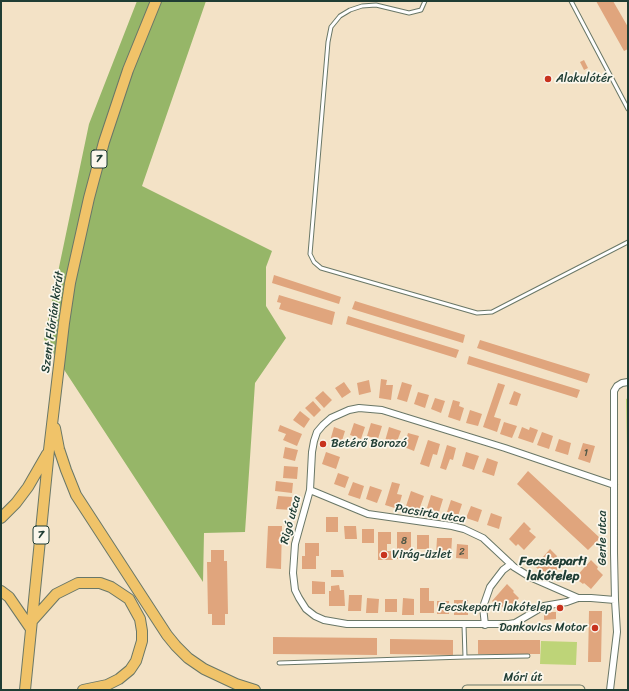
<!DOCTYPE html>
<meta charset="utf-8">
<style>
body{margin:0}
#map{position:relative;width:629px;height:691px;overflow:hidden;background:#f3e2c6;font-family:Sriracha,sans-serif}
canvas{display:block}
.frame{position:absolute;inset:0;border:2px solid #1f3d34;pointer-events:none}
</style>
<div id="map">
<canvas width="629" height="691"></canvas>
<div class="frame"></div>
</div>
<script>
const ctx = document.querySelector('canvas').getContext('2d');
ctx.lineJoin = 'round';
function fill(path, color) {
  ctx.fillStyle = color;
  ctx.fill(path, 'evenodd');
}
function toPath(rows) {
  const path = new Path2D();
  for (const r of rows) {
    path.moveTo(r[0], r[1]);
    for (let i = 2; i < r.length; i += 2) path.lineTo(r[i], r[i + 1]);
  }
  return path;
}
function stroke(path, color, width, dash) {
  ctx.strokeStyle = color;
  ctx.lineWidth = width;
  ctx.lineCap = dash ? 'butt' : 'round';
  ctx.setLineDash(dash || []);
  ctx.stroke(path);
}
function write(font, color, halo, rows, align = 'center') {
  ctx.font = font + ' Sriracha,sans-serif';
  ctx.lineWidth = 3.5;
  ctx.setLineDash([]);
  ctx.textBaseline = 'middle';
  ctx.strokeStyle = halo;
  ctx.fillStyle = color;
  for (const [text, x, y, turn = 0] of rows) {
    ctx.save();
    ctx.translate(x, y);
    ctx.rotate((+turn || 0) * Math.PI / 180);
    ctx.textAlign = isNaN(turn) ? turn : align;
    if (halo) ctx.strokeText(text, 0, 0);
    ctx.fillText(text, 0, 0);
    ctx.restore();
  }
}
fill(toPath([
 [628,398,628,496,626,399],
 [541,641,577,642,576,665,540,664]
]), '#bed478');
fill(toPath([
 [137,1,206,1,142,186,272,251,266,267,266,306,286,338,255,383,245,532,204,533,203,582,44,339,89,124]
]), '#96b668');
fill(toPath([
 [596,1,613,1,628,27,628,49,624,51],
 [584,60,588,68,584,70,580,62],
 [274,275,341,297,339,304,272,283],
 [279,295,335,312,332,325,279,309,281,303,277,302],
 [355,301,465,335,463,343,352,309],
 [348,316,459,350,456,358,346,324],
 [480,340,590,374,587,383,477,348],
 [469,356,580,390,577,398,467,364],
 [381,379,387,380,386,385,393,385,391,400,379,398],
 [369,380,371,392,359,395,357,383],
 [344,382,351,392,342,398,335,388],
 [402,382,412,385,407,402,397,399],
 [498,383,505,385,494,417,501,419,497,432,483,427],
 [323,391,332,400,324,408,315,398],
 [514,391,521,394,517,406,509,404],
 [418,392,429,395,425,408,414,404],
 [435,398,445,401,441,413,431,409],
 [453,400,460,402,459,406,464,408,460,421,448,417],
 [313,401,321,410,314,417,305,408],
 [470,410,482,414,478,426,466,423],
 [300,411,310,419,304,428,293,420],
 [504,422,517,426,512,438,500,434],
 [354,423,365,427,361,439,350,435],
 [371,423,382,426,378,439,367,436],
 [280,425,302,434,297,446,283,440,286,434,278,431],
 [334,427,345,431,341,444,330,441],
 [389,427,401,431,396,444,385,441],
 [522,427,529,430,530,427,538,430,533,443,518,438],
 [542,432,553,436,549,449,537,445],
 [408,433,419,436,414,451,404,447],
 [559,439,571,443,568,455,555,451],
 [428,440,440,444,437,455,433,454,429,467,420,464],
 [583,443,595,446,590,463,578,459],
 [447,445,456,448,453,460,450,459,446,470,440,468],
 [285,447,298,450,295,461,283,458],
 [326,452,340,457,336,469,322,464],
 [466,452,479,456,474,470,462,466],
 [487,458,498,462,494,476,482,472],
 [284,466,298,467,297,479,283,478],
 [528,471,600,538,588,550,517,484],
 [338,473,349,477,345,488,334,484],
 [276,481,293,483,292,493,275,491],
 [353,482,364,486,360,499,348,495],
 [392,482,400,484,397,494,402,495,398,509,385,505],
 [370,486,382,490,377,503,366,499],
 [411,491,424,496,419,510,406,506],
 [431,495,443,499,439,512,427,508],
 [278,496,292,497,291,510,276,509],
 [451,500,462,504,458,516,447,512],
 [471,506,482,510,478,522,466,518],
 [491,513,502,517,499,529,487,525],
 [326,517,338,517,338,532,326,532],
 [524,522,531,529,529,531,536,537,524,550,518,544,516,546,509,539],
 [268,526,282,526,281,569,266,568],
 [344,526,356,526,357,539,345,539],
 [362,529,374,529,374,543,362,543],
 [378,532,391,532,391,544,387,544,387,551,393,551,393,560,378,560],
 [397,532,411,532,411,550,405,550,405,559,397,559],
 [417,535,429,535,429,549,417,549],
 [437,538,452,538,451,555,436,555],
 [305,543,319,543,319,556,316,556,316,569,302,569,302,556,305,556],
 [457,544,468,545,468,559,456,558],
 [550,549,557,556,556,558,562,564,550,577,544,571,542,573,535,566],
 [211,550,224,550,224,561,227,561,228,614,225,614,225,625,212,625,212,614,208,614,207,562,211,562],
 [591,560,598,567,597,569,603,575,591,589,584,583,583,584,575,578],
 [331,570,343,570,344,577,331,577],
 [312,581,325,582,325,594,312,594],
 [507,584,514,591,513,592,519,598,507,612,501,606,499,608,492,601],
 [339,585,340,590,344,590,345,606,329,606,329,591,331,591,331,586],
 [420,588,429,588,429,601,434,601,434,613,420,613],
 [349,595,362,595,361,611,348,611],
 [367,598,379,599,378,613,366,613],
 [403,598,414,599,414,615,402,615],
 [385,599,397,599,397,612,385,612],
 [454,600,468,600,468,615,454,615],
 [437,601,449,601,449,614,437,614],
 [589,611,602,611,601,662,588,662],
 [544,612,556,612,556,619,544,620],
 [273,637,377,638,377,655,273,654],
 [390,639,453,640,453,655,390,654],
 [478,640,540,640,540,654,478,654]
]), '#e0a57d');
const lane = toPath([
 [425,1,421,10,409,13,376,5,362,6,350,10,340,16,331,27,328,42,310,254,314,262,321,268,477,313,492,312,628,242],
 [571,1,628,109],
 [464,625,465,657],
 [279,663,465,657,528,656]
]);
const street = toPath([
 [614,485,505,448,382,410,359,408,349,410,331,418,323,425,317,432,314,441,312,452,310,490,295,544,293,573,295,590,299,598,306,609,315,616,324,620,347,624,509,624,515,623,544,606,567,602,578,598,591,598,615,600],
 [310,490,368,514,452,526,464,529,483,538,514,567,530,577,578,598],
 [485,625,483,607,490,587,503,570,511,564],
 [610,690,617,632,615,600,614,553,614,391,617,386,622,383,628,382]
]);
const secondary = toPath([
 [467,690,580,690]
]);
const primary = toPath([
 [55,428,59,449,66,470,76,495,167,635,176,646,188,658,204,669,236,684,255,690],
 [1,518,16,503,28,487,47,454],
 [1,591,9,597,31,629],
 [32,621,56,594,78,583,100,583,111,587,129,599,140,619,142,631,142,641,136,661,130,670,119,679,107,685,83,690],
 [25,690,49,450,64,323,70,283,89,198,104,142,128,70,156,1]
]);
stroke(lane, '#697767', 5);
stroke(street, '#697767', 8);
stroke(secondary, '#697767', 11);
stroke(primary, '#697767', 12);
stroke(lane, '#fff', 3);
stroke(street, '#fff', 6);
stroke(secondary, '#f9e7c3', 9);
stroke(primary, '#f0c369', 10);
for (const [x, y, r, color] of [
 [548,79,4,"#c8321e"],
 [323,444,4,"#c8321e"],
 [384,555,4,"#c8321e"],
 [560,608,4,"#c8321e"],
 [595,628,4,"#c8321e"]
]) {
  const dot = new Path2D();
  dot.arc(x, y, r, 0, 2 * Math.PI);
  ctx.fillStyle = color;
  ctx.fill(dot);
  stroke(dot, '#fbf7ec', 1.5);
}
write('10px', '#4f5746', null, [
 ["1",586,453],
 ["8",404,541],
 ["2",462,552]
]);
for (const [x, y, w] of [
 [99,159,16],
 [41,535,16]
]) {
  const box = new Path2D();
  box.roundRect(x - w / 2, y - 9, w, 18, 3);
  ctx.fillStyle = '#fbf7ec';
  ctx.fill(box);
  stroke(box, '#1f3d34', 1);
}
write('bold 11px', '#1f3d34', null, [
 ["7",99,159],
 ["7",41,535]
]);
write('12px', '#1f3d34', '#fbf7ec', [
 ["Alakulótér",556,79],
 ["Betérő Borozó",331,444],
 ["Virág-üzlet",392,555],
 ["Fecskeparti lakótelep",552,608,"right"],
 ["Dankovics Motor",587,628,"right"]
], 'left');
write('12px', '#1f3d34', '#fbf7ec', [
 ["Szent Flórián körút",53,322,-82],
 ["Pacsirta utca",430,514,9],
 ["Rigó utca",291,520,-75],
 ["Gerle utca",603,538,-90],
 ["Móri út",523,678]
]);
write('bold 13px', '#1f3d34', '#fbf7ec', [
 ["Fecskeparti",553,562],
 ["lakótelep",553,577]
]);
</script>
